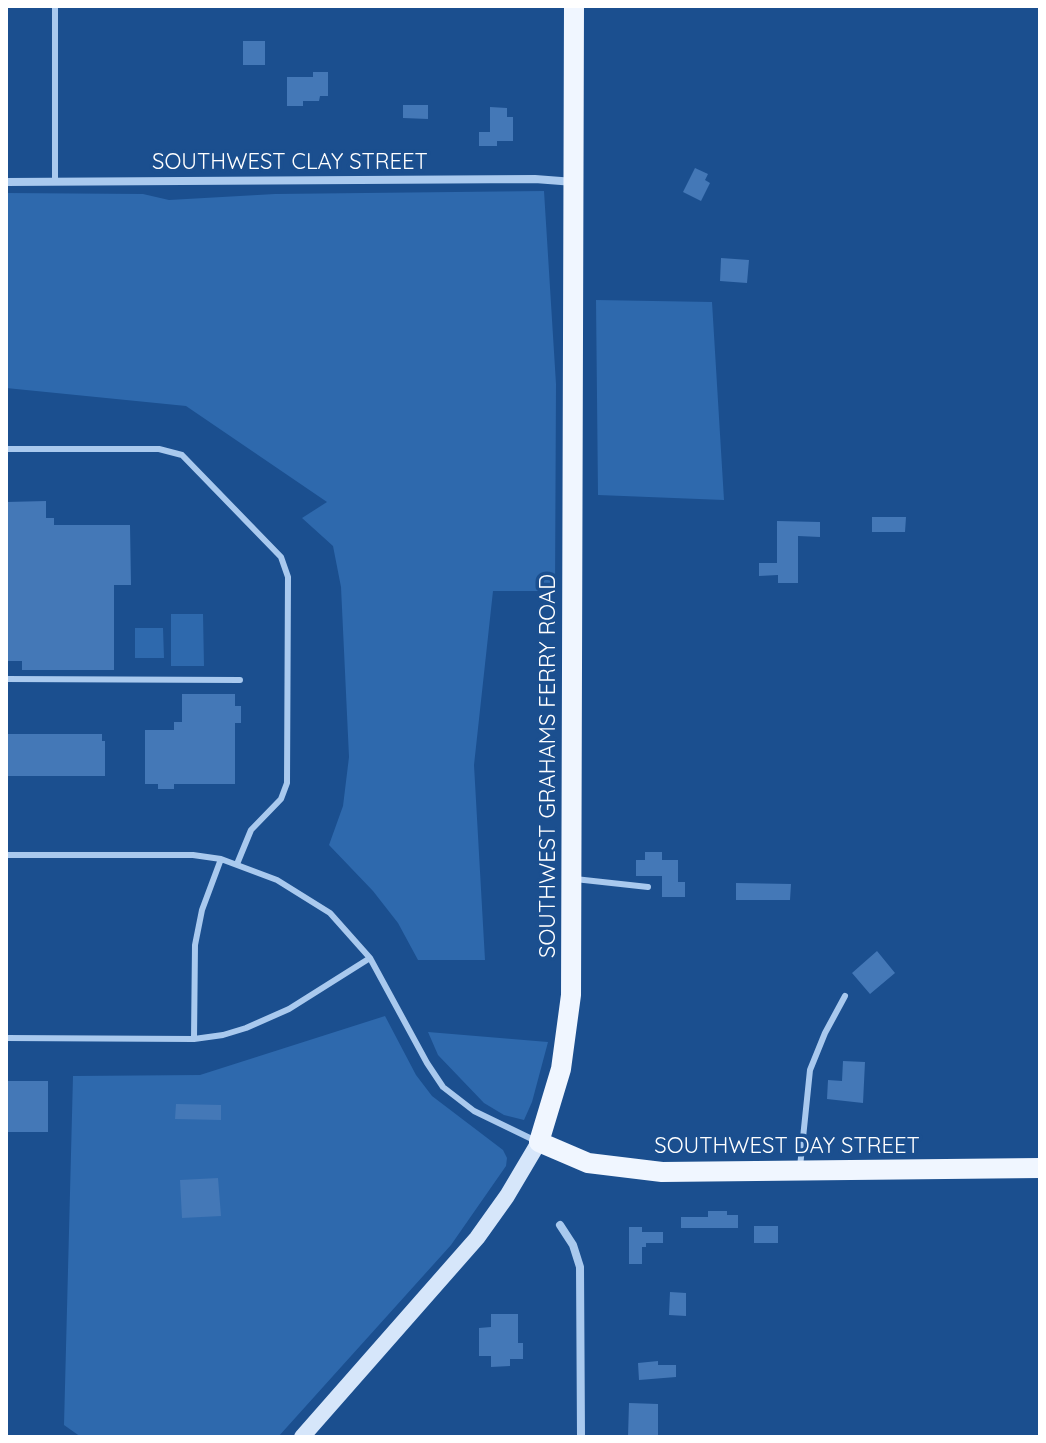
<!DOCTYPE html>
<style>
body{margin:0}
#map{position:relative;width:1046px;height:1443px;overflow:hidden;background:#1b4f8f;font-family:Quicksand,sans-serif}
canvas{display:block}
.frame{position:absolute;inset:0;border:8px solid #fff;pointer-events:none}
</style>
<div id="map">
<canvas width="1046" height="1443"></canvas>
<div class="frame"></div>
</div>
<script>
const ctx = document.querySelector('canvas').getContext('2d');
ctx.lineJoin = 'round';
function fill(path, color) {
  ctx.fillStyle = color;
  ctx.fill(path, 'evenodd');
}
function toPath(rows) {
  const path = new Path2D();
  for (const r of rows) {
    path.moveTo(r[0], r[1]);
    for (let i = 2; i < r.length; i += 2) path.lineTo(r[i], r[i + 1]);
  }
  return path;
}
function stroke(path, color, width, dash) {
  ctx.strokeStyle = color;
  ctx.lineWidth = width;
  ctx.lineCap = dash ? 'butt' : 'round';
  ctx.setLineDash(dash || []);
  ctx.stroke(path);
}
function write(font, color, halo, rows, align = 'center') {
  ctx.font = font + ' Quicksand,sans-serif';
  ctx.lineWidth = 7;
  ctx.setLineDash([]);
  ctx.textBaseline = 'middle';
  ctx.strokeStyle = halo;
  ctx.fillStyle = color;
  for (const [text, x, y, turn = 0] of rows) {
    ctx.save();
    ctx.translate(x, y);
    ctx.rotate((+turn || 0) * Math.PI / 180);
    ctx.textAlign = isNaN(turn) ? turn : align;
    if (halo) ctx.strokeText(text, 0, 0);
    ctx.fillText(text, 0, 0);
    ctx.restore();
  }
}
fill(toPath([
 [544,191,556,384,555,591,493,591,474,765,485,960,418,960,398,923,373,891,329,845,343,806,349,757,341,587,333,546,302,518,327,502,186,406,6,388,6,193,143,194,169,200,275,194],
 [596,300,712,302,724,500,598,495],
 [171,614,203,614,204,666,171,666],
 [135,628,163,628,164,658,135,658],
 [385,1016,416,1075,432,1096,503,1150,507,1158,506,1166,451,1245,278,1437,81,1437,64,1425,73,1076,200,1075],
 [428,1032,548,1042,532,1102,524,1120,504,1115,484,1103,438,1055]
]), '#2e69ad');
fill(toPath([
 [243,41,265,41,265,65,243,65],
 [313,72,328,72,328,96,320,96,319,101,303,101,303,106,287,106,287,77,313,77],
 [403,105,428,105,428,119,403,118],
 [490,107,507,108,507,117,513,117,513,141,497,141,497,146,479,146,479,132,490,132],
 [695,168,708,174,705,180,710,183,701,201,683,192],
 [721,258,749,260,747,283,720,281],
 [46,501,46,518,54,518,54,525,130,525,131,585,114,585,114,670,22,670,22,661,6,661,6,502],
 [872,517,906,517,905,532,872,532],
 [777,521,820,522,820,537,798,536,798,583,778,583,778,575,759,576,759,563,777,563],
 [182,694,235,694,235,706,241,706,241,723,235,723,235,784,174,784,174,789,158,789,158,784,145,784,145,730,174,730,174,722,182,722],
 [6,734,102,734,102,741,105,741,105,776,6,776],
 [645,852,662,852,662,860,678,860,678,882,685,882,685,897,662,897,662,876,636,876,636,860,645,860],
 [736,883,791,884,790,900,736,900],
 [877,951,895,973,870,994,852,973],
 [843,1061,865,1062,863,1103,827,1099,828,1080,842,1081],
 [6,1081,48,1081,48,1132,6,1132],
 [176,1104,221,1105,221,1120,175,1119],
 [218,1178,221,1216,182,1218,180,1180],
 [708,1211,727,1211,727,1215,738,1215,738,1228,681,1228,681,1217,708,1217],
 [754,1226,778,1226,778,1243,754,1243],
 [629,1227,642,1227,642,1232,663,1232,663,1243,646,1243,646,1247,642,1247,642,1264,629,1264],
 [670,1292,686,1293,686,1316,669,1315],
 [491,1314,518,1314,518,1343,523,1343,523,1359,510,1359,510,1366,491,1367,491,1356,479,1356,479,1328,491,1327],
 [658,1361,658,1365,676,1365,676,1377,639,1380,638,1363],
 [629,1403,658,1404,658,1435,628,1437]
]), '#4478b7');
stroke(toPath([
 [55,182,55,6],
 [6,449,159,449,182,455,281,557,288,577,287,783,281,799,251,830,237,864],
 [6,679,240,680],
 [6,855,193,855,221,859,277,880,330,913,370,958,427,1063,443,1087,474,1111,536,1141],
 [575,879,648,887],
 [6,1038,194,1039,223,1035,246,1028,289,1009,370,958],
 [194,1039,195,945,202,910,221,859],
 [800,1167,810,1070,825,1033,845,996]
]), '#a9c9ee', 6);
stroke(toPath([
 [6,182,535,179,574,182],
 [560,1225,573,1245,580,1267,581,1437]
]), '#a9c9ee', 8);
stroke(toPath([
 [302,1437,477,1238,507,1196,539,1142]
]), '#d6e6fa', 16);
stroke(toPath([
 [574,6,571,995,561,1069,539,1142,588,1163,662,1172,1040,1168]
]), '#f0f6ff', 20);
write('22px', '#fff', '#1b4f8f', [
 ["SOUTHWEST CLAY STREET",290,162],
 ["SOUTHWEST GRAHAMS FERRY ROAD",548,766,-90],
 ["SOUTHWEST DAY STREET",787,1146]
]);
</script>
